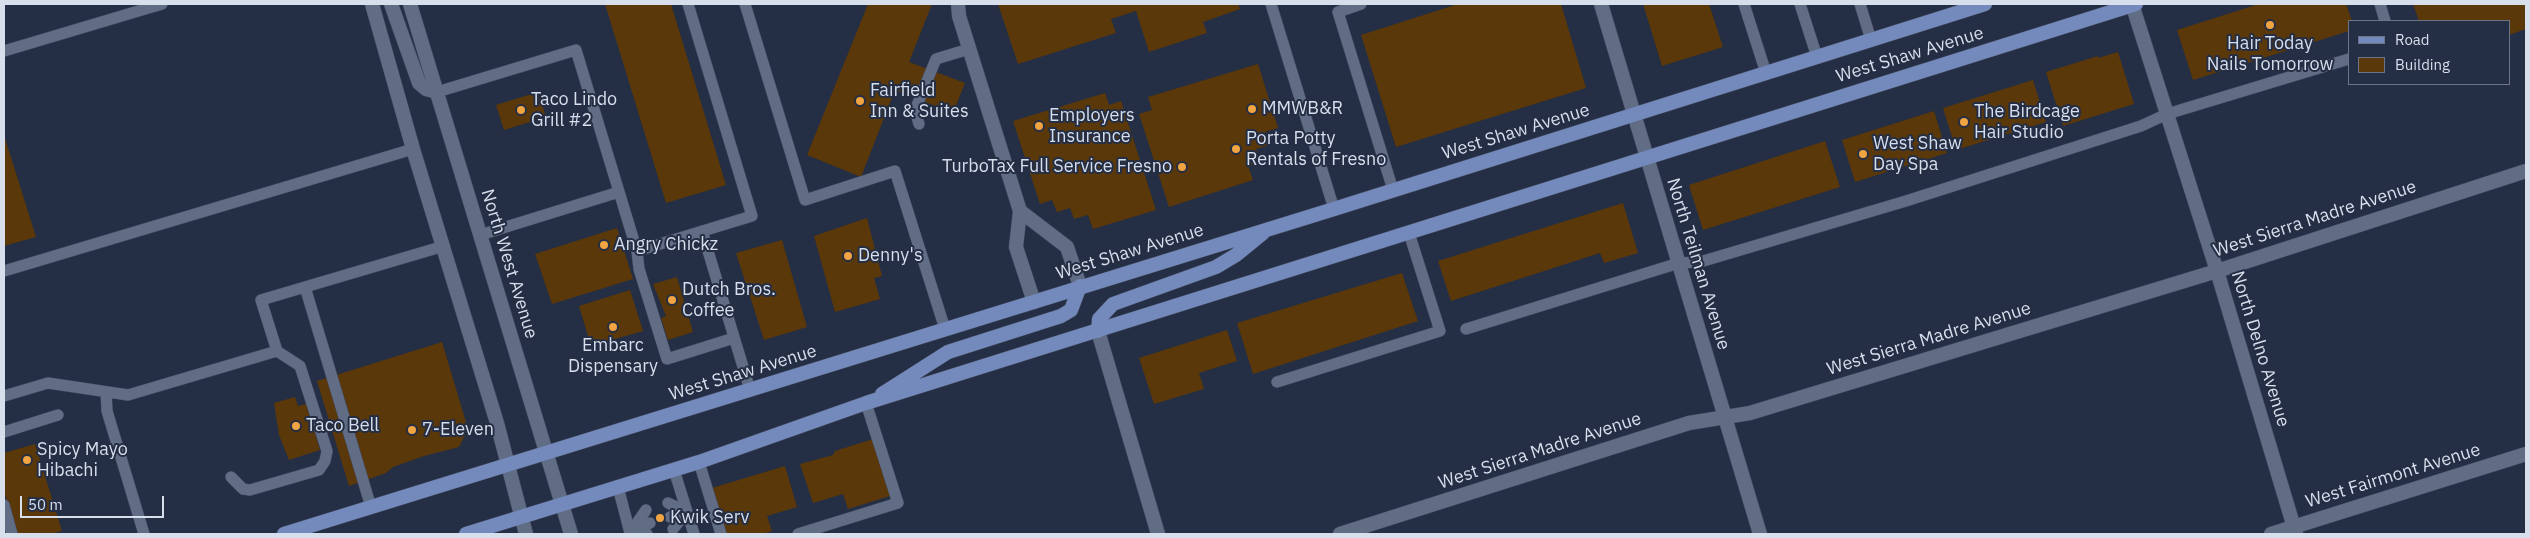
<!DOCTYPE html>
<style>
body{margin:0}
#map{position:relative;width:2530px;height:538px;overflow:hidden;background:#242e44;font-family:"IBM Plex Sans",sans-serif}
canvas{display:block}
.frame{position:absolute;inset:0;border:5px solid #d7deec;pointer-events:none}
.legend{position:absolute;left:2348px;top:20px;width:162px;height:65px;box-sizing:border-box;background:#242e44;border:1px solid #6c7487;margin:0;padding:6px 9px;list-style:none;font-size:15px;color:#d7deec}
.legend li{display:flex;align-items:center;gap:10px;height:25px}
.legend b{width:25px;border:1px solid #6c7487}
.scale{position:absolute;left:20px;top:496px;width:144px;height:22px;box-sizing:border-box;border:2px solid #d7deec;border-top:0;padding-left:6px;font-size:15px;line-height:18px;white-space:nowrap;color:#d7deec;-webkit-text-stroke:4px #242e44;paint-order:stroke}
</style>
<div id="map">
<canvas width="2530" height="538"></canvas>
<div class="frame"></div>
<ul class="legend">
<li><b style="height:6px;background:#748abd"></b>Road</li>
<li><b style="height:14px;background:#5b3809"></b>Building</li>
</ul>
<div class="scale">50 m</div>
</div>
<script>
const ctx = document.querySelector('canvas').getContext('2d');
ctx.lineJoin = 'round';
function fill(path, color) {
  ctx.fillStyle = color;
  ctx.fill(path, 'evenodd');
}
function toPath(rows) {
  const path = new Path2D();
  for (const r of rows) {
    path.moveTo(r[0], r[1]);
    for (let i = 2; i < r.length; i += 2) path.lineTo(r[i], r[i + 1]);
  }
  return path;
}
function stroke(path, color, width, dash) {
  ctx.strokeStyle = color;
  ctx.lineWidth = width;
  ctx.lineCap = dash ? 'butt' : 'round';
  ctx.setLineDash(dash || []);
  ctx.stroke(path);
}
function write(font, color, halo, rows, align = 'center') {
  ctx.font = font + ' "IBM Plex Sans",sans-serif';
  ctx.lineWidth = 4;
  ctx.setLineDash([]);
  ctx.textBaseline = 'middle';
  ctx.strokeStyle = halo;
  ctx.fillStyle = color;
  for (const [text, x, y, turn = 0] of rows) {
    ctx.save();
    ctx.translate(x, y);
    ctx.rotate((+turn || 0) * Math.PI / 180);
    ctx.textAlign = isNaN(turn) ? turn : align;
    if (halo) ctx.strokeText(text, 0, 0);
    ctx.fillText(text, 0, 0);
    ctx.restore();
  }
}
fill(toPath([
 [605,4,671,4,726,185,666,203],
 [868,4,932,4,909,62,965,83,953,113,895,90,861,177,807,155],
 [998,4,1238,4,1240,9,1203,22,1207,33,1149,52,1136,11,1111,19,1116,33,1018,64],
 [1458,4,1561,4,1586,88,1396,147,1361,35],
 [1643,4,1709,4,1723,47,1662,66],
 [2259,4,2346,4,2352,21,2349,21,2349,31,2193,80,2177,30],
 [2413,4,2526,4,2526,29,2509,35,2509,21,2419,21],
 [2118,52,2134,104,2063,126,2046,72,2098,56,2098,58],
 [1258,64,1278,128,1265,132,1270,145,1256,149,1261,162,1248,166,1253,180,1169,207,1139,114,1152,110,1148,97],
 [2033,80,2046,122,1956,150,1943,108],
 [538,92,546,117,504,130,496,105],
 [1105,93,1109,105,1121,101,1156,210,1093,229,1088,215,1074,219,1070,208,1057,212,1052,200,1040,204,1013,121],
 [1934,111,1947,153,1855,182,1842,140],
 [4,135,36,237,4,246],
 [1825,141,1840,187,1703,230,1689,185],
 [1623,203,1638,253,1604,263,1600,253,1451,301,1438,261],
 [867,218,882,276,874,278,880,299,835,312,814,236],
 [617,228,633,279,552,304,535,254],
 [782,240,807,327,764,340,736,253],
 [1402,273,1418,321,1253,374,1237,323],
 [677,277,693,332,668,340,661,318,666,316,653,284],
 [630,290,643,331,591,346,579,306],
 [1227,330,1237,361,1199,373,1204,389,1154,404,1139,358],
 [442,342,468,429,459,447,424,456,393,467,386,473,349,486,317,381],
 [295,397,298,406,306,404,320,450,289,460,279,435,274,403],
 [873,439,890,496,848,509,843,494,813,503,800,464,833,455,835,451],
 [35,444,62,531,50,534,17,534,4,491,4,453],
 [785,466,797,507,767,516,772,531,762,534,726,534,712,488]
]), '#5b3809');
const service = toPath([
 [745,4,805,200,895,171,945,329],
 [1271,4,1334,209],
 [1361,4,1338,12,1393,190],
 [1744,4,1766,73],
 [1800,4,1817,57],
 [1860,4,1871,40],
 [2380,4,2385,21],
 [4,51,162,4],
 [437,92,576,50,637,251,752,216,688,4],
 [919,124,915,110,936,59,969,49],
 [702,231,750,390],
 [480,235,619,192],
 [637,251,639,269,667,359,734,338],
 [4,271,413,149],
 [305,287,371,507],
 [1466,329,1679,263,1700,262,1906,201,2141,126,2167,114,2349,59],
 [1277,382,1440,331,1409,233],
 [106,392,107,411,144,534],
 [4,396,48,383,128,395,277,351,261,300,444,246],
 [4,432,58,415],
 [699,462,721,534],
 [674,470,694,534],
 [231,477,243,489,250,490,319,470,325,461,327,451,300,366,277,351],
 [618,487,630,533,646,510],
 [668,503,687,512],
 [4,505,12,534],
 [670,517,687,512,673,529],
 [647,534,630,533,650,523],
 [798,534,898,503,866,403]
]);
const minor = toPath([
 [958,4,959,16,1020,211,1016,247,1034,302],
 [1601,4,1760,534],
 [2132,4,2217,271,2296,534],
 [1020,211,1067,247,1080,286],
 [1098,331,1158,534],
 [1340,534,1689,423,1750,413,2217,271,2526,171],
 [2271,534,2526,454]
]);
const secondary = toPath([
 [372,4,413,149,497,423,526,534],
 [391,4,419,83,426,89,437,92],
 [410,4,571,534]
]);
const primary = toPath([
 [1098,331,1099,319,1113,304,1216,267,1236,255,1263,233],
 [882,394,948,352,1061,316,1071,310,1080,286],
 [284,534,1334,209,1985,4],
 [466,534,699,462,866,403,2136,4]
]);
stroke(service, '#424a5c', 12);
stroke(minor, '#424a5c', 15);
stroke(secondary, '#424a5c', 15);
stroke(primary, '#424a5c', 15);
stroke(service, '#616c85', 11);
stroke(minor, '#616c85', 14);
stroke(secondary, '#616c85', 14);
stroke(primary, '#748abd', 14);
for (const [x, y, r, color] of [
 [2270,25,5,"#f3a442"],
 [860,101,5,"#f3a442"],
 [1252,109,5,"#f3a442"],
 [521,110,5,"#f3a442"],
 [1964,122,5,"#f3a442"],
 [1039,126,5,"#f3a442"],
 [1236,149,5,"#f3a442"],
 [1863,154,5,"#f3a442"],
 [1182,167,5,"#f3a442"],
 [604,245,5,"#f3a442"],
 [848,256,5,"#f3a442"],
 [672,300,5,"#f3a442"],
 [613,327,5,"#f3a442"],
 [296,426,5,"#f3a442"],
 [412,430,5,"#f3a442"],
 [27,460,5,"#f3a442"],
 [660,518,5,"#f3a442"]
]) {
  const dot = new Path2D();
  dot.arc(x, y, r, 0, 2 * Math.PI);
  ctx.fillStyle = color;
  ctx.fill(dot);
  stroke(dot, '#242e44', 2);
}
write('18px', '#d7deec', '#242e44', [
 ["Hair Today",2270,44,"center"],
 ["Nails Tomorrow",2270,65,"center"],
 ["Fairfield",870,91],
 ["Inn & Suites",870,112],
 ["Taco Lindo",531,100],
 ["Grill #2",531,121],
 ["MMWB&R",1262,109],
 ["The Birdcage",1974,112],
 ["Hair Studio",1974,133],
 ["Employers",1049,116],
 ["Insurance",1049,137],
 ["Porta Potty",1246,139],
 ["Rentals of Fresno",1246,160],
 ["West Shaw",1873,144],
 ["Day Spa",1873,165],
 ["TurboTax Full Service Fresno",1172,167,"right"],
 ["Angry Chickz",614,245],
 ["Denny's",858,256],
 ["Dutch Bros.",682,290],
 ["Coffee",682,311],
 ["Embarc",613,346,"center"],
 ["Dispensary",613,367,"center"],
 ["Taco Bell",306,426],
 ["7-Eleven",422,430],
 ["Spicy Mayo",37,450],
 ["Hibachi",37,471],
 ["Kwik Serv",670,518]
], 'left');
write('18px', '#d7deec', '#242e44', [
 ["West Shaw Avenue",1910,55,-17],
 ["West Shaw Avenue",1516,132,-17],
 ["West Sierra Madre Avenue",2315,219,-18],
 ["West Shaw Avenue",1130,252,-17],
 ["North West Avenue",509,264,73],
 ["North Teilman Avenue",1698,264,73],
 ["West Sierra Madre Avenue",1929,339,-17],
 ["North Delno Avenue",2260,349,73],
 ["West Shaw Avenue",743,373,-17],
 ["West Sierra Madre Avenue",1540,451,-18],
 ["West Fairmont Avenue",2393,476,-17]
]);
</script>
